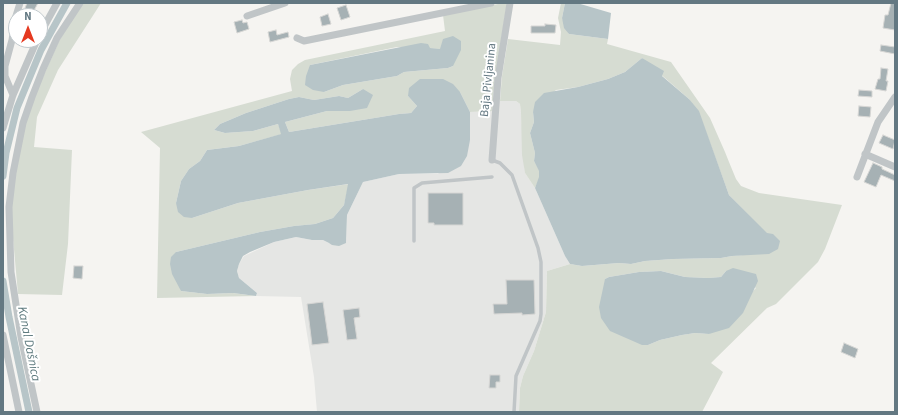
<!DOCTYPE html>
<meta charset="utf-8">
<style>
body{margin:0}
#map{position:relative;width:898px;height:415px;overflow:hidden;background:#f5f4f1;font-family:"Source Sans 3",sans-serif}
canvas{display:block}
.frame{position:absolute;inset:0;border:4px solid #637882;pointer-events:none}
.north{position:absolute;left:8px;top:8px;width:40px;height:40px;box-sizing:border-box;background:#fff;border:1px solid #c1c9cd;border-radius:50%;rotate:0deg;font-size:11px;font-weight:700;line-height:16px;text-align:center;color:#637882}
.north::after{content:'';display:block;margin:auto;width:14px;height:18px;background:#e53920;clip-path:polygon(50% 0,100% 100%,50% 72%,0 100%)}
</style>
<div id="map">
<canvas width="898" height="415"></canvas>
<div class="frame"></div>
<div class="north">N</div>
</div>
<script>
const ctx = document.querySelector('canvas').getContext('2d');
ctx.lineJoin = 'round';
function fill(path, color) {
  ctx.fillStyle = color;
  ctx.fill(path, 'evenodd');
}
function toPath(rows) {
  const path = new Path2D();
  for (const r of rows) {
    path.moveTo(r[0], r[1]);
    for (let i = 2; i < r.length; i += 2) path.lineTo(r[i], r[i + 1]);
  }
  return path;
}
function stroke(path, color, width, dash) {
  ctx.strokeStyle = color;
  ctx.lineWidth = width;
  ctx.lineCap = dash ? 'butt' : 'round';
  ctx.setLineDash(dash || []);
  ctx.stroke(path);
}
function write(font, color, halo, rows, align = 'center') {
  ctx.font = font + ' "Source Sans 3",sans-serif';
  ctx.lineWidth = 4;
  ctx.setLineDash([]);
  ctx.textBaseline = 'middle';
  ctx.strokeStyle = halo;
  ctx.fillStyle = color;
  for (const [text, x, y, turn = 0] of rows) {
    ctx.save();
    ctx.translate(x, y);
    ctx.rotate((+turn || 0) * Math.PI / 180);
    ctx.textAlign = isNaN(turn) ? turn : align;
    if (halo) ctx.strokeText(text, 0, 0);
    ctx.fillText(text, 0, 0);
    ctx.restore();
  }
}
fill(toPath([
 [500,101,516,101,520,104,521,113,525,173,535,188,565,256,570,264,547,271,546,312,534,351,523,376,520,388,519,412,317,412,314,377,301,297,256,296,257,293,239,278,237,271,239,264,244,256,274,242,296,237,312,240,323,240,329,243,346,243,347,215,363,182,399,174,438,174,470,140,470,112,492,111,493,102]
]), '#e5e6e4');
fill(toPath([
 [83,3,101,3,58,70,37,117,34,147,72,150,68,244,62,295,18,294,12,227,12,204,16,171,26,122,34,97,60,39],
 [503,3,507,3,495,79,492,111,470,112,460,92,408,96,417,106,411,113,399,114,289,132,285,122,327,111,350,111,363,89,348,98,339,96,314,100,299,97,289,99,246,113,220,124,214,130,225,133,253,131,278,124,282,134,239,146,207,150,200,161,189,169,181,181,176,203,192,218,238,203,308,190,349,184,344,205,333,218,315,224,294,226,260,232,176,252,181,291,207,294,233,293,256,296,157,298,160,148,141,132,292,91,290,79,292,70,298,64,305,60,445,31,443,15],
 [397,47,440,49,453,66,448,68,404,72,397,76,343,85,324,92,310,65],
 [561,3,565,3,562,18,569,34,608,39,607,44,671,62,710,118,725,152,729,162,736,179,741,186,759,193,842,205,825,249,818,262,776,304,767,308,711,363,723,372,702,412,519,412,520,388,523,376,534,351,546,312,547,271,570,264,582,266,619,263,631,264,645,261,673,259,721,258,732,256,743,255,767,234,729,195,703,124,689,99,642,58,625,72,608,79,578,87,556,90,533,112,534,122,530,133,535,153,534,161,539,170,540,177,535,188,525,173,522,155,521,113,520,104,516,101,500,101,502,76,508,39,560,45,561,32,558,18],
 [661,271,685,277,708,278,721,277,726,271,756,288,709,334,695,333,682,335,660,340,648,345,605,279,609,277,639,272]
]), '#d6dcd2');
fill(toPath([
 [565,3,577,3,611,13,608,39,569,34,564,28,562,18],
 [453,36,461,41,461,50,453,66,448,68,404,72,397,76,343,85,324,92,313,90,305,85,306,76,310,65,421,43,428,44,430,48,440,49,443,39],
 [642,58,664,71,662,76,689,99,699,111,729,195,767,233,773,234,780,241,778,249,769,254,732,256,721,258,673,259,645,261,631,264,619,263,582,266,570,264,565,256,535,188,539,177,539,171,534,161,535,153,530,133,534,122,533,112,535,102,544,93,578,87,608,79,625,72],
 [420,79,443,79,453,84,460,92,470,112,470,140,467,156,461,166,448,173,399,174,363,182,347,215,346,243,339,246,332,245,329,243,323,240,312,240,296,237,274,242,250,252,243,256,239,264,237,271,239,278,257,293,256,296,233,293,207,294,181,291,172,274,170,264,171,257,176,252,260,232,294,226,315,224,333,218,344,205,348,184,308,190,238,203,192,218,184,217,178,212,176,203,181,181,189,169,200,161,207,150,239,146,281,134,278,124,253,131,225,133,214,130,220,124,246,113,289,99,299,97,314,100,339,96,348,98,363,89,373,95,367,108,350,111,327,111,285,122,289,132,399,114,411,113,417,106,408,96,409,88],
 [733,268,756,274,758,281,743,313,729,328,709,334,695,333,682,335,660,340,648,345,642,345,610,331,601,318,599,307,605,279,609,277,639,272,661,271,685,277,708,278,721,277,726,271]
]), '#b7c5c8');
stroke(toPath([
 [3,176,6,153,17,108,41,50,67,3],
 [3,281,9,317,29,412]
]), '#b7c5c8', 7);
const building = toPath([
 [27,3,38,3,31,16,23,16,27,9,25,8,27,3],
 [891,3,895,3,895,30,883,28,885,15,888,15,891,3],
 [346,5,350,17,341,20,337,8,346,5],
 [328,14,331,24,322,26,320,17,328,14],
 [242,20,243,23,247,22,249,29,237,33,234,22,242,20],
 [545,24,556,25,555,33,531,33,531,26,545,26,545,24],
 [276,30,277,35,288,32,289,37,270,42,268,32,276,30],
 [881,45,895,47,895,54,880,51,881,45],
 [881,68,888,69,886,81,888,81,886,91,875,89,878,79,880,79,881,68],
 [859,90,872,91,872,97,858,96,859,90],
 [859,106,871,107,870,117,858,116,859,106],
 [883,135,895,140,893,149,879,143,883,135],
 [873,163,882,167,882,169,895,175,895,181,881,175,876,187,864,182,873,163],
 [428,193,463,193,463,225,434,225,434,223,428,223,428,193],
 [74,266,83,266,82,279,73,278,74,266],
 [506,280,534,280,535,314,522,315,522,313,494,314,493,304,507,304,506,280],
 [323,302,329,343,312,345,307,304,323,302],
 [359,308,360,317,354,318,357,339,347,340,343,310,359,308],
 [844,343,858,349,855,358,841,352,844,343],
 [490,375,500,375,500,382,496,382,496,388,489,388,490,375]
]);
fill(building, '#a6b1b4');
stroke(building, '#d6d6d4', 1);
stroke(toPath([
 [492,160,500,163,512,175,538,248,541,262,541,314,540,321,516,376,514,412],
 [414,241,414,188,422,183,492,177]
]), '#c0c5c7', 3.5);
stroke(toPath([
 [247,16,285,3],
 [40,34,57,3],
 [297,38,304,41,491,3],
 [13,95,5,76,5,66,12,40,15,19,20,3],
 [3,128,13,95,37,40],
 [865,154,895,167],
 [492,160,498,78,510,3],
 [857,177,878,122,895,97],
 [3,335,19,412],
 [37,412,21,337,11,272,9,207,13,173,23,123,32,97,43,69,57,38,80,3]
]), '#c0c5c7', 7);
write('12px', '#637882', '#fff', [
 ["Baja Pivljanina",489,80,-84]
]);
write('italic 13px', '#5f7b7f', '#fff', [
 ["Kanal Dašnica",28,344,79]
]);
</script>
